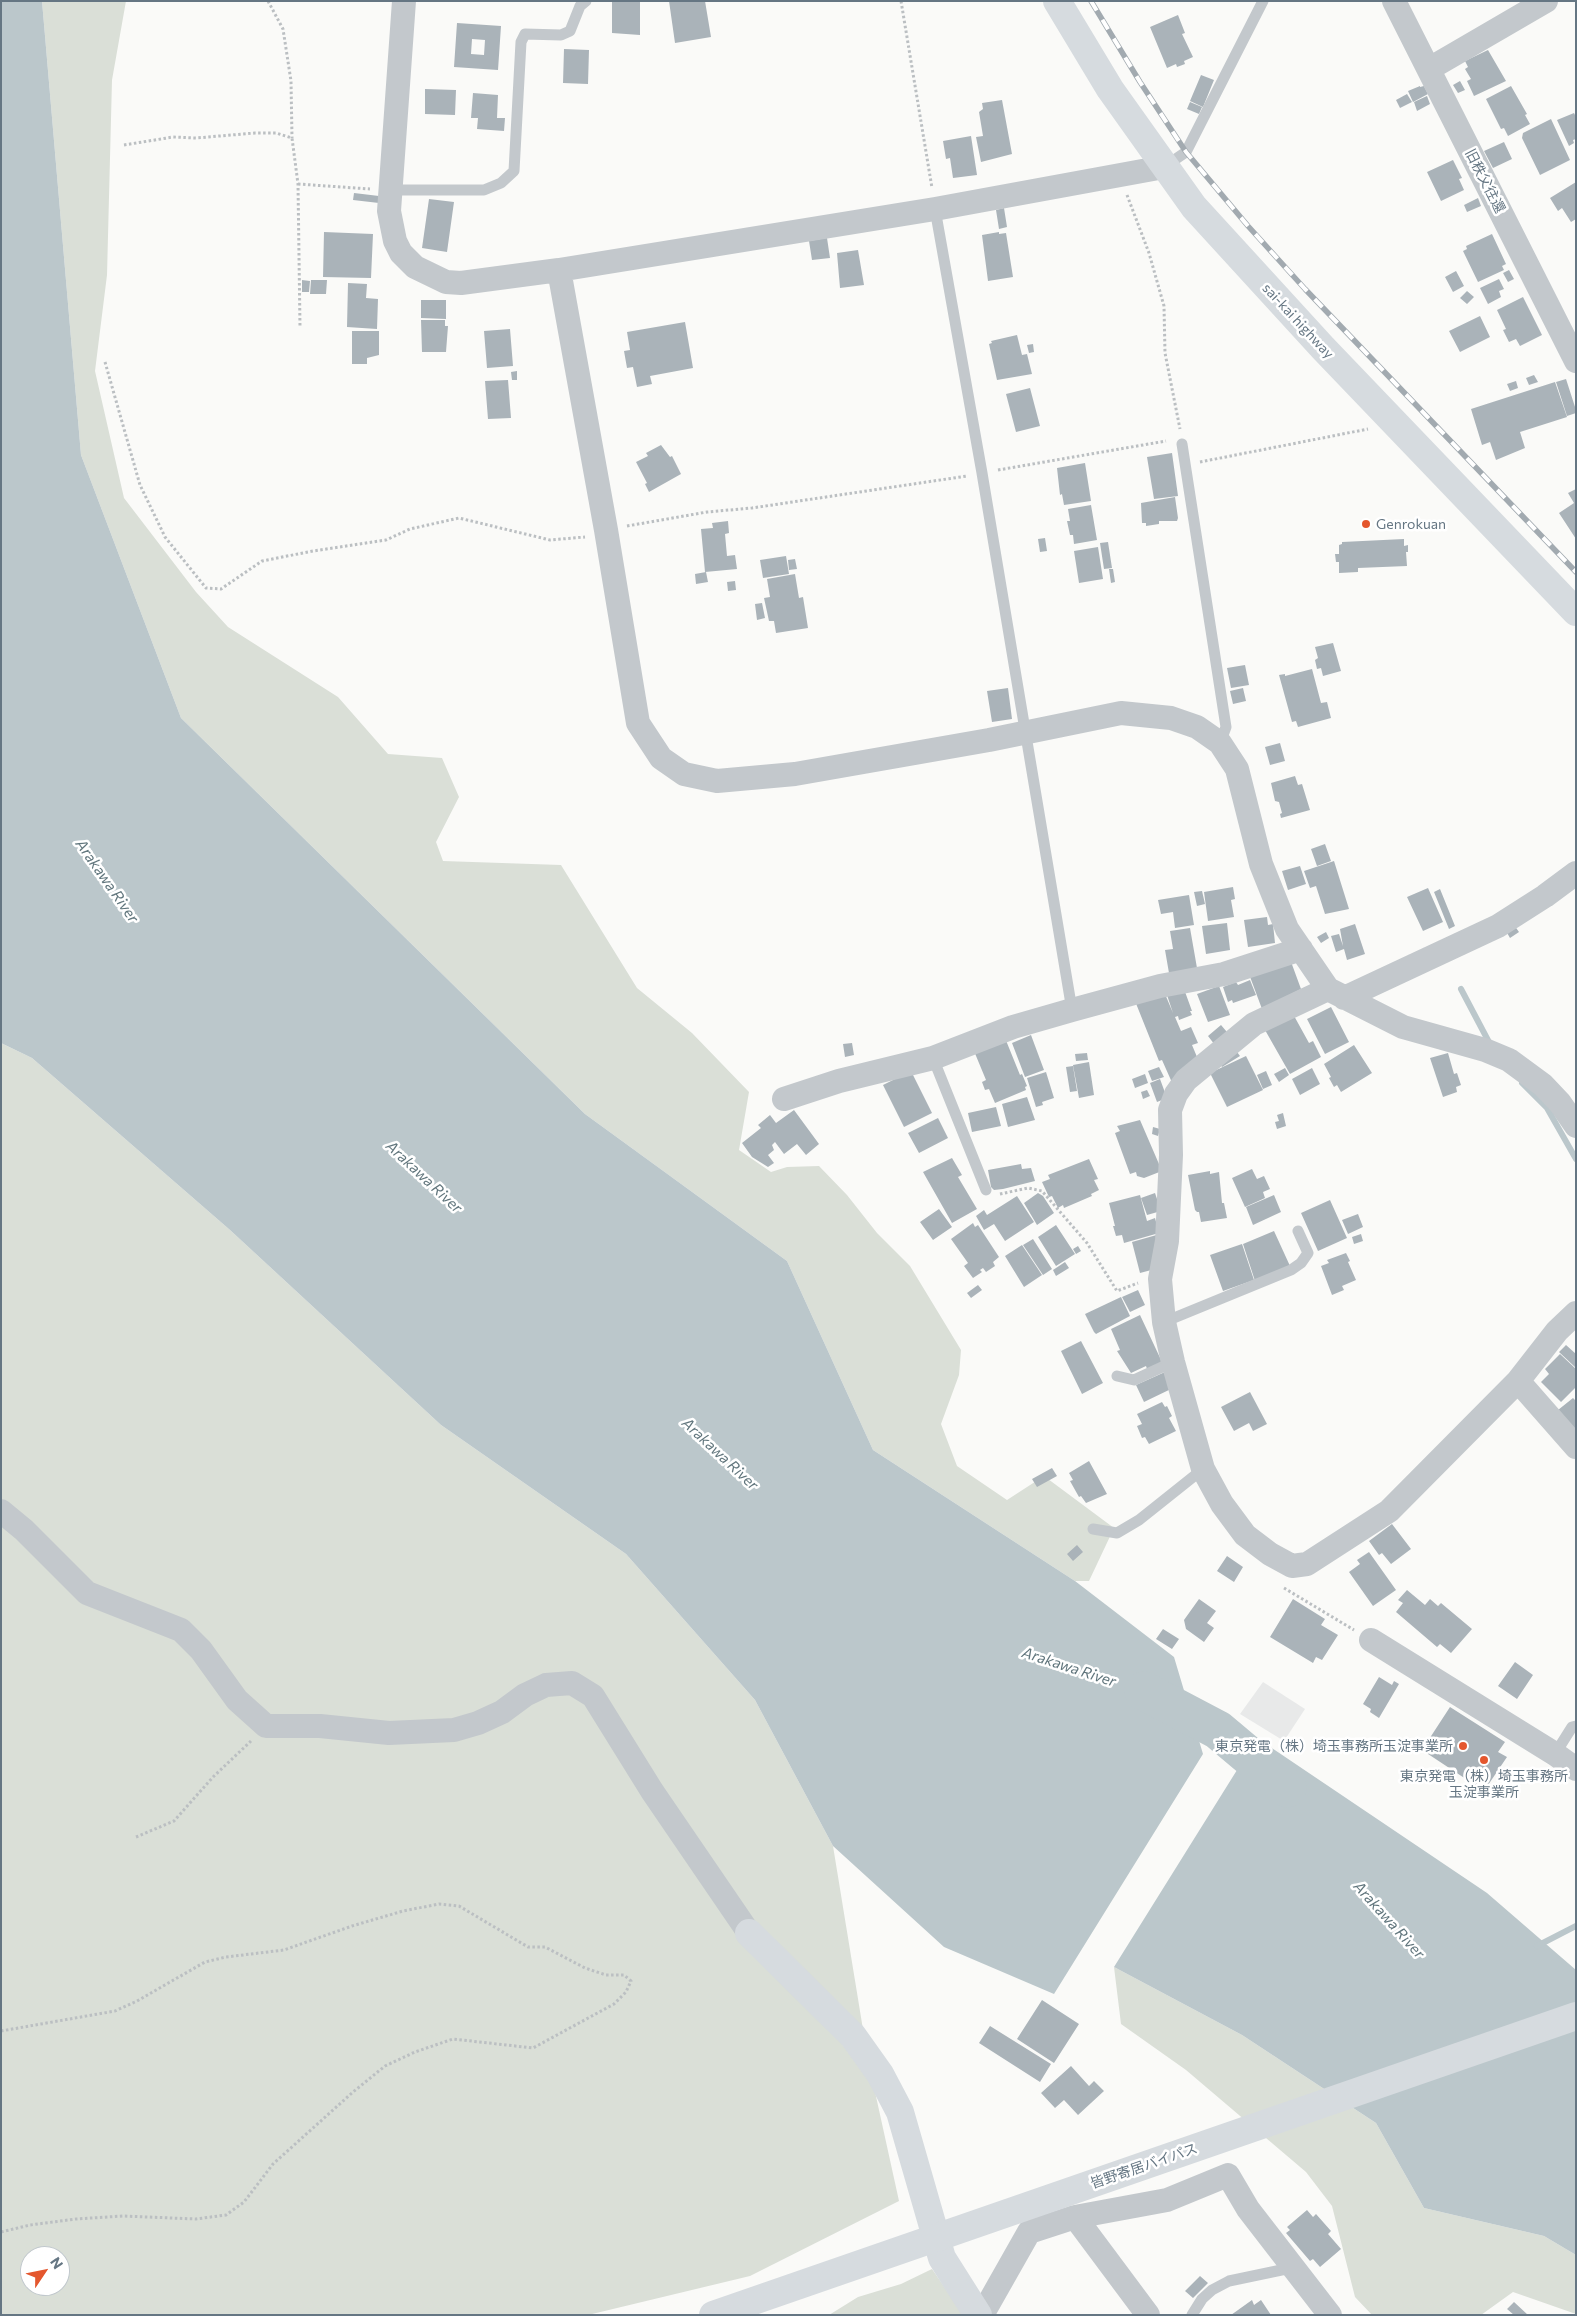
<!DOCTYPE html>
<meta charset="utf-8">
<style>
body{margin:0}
#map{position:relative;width:1577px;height:2316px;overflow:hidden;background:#fafaf8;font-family:Commissioner,sans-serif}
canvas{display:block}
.frame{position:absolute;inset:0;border:2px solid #657683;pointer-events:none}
.north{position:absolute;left:20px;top:2246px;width:50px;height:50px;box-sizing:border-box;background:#fff;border:1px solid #c1c8cd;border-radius:50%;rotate:56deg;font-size:14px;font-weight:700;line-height:20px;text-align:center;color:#657683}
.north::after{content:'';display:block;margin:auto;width:18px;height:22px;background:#e4572e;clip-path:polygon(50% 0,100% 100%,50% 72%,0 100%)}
</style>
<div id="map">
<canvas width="1577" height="2316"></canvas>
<div class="frame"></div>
<div class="north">N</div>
</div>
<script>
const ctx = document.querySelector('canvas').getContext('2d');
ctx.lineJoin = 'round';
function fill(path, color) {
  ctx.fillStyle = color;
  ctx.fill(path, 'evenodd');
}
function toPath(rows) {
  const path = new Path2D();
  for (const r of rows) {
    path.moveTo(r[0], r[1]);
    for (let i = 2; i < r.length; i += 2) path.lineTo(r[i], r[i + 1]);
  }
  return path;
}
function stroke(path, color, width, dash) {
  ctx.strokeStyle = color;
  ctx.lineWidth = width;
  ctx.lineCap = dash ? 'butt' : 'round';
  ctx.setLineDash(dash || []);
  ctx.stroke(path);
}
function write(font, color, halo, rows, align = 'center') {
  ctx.font = font + ' Commissioner,"Noto Sans JP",sans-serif';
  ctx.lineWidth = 5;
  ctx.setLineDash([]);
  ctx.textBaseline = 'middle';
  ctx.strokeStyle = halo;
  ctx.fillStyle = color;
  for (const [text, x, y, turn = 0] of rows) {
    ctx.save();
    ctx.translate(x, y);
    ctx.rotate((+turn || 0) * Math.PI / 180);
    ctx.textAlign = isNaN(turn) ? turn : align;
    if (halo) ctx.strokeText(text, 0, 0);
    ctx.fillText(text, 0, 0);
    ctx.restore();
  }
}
fill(toPath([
 [1263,1682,1305,1709,1284,1741,1240,1714]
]), '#e8e9e9');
fill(toPath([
 [42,1,126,1,112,80,107,275,95,371,124,498,196,592,228,627,338,697,388,754,442,758,459,797,436,842,443,861,561,865,637,988,692,1033,749,1092,739,1150,771,1172,787,1167,819,1166,847,1195,877,1233,910,1266,961,1350,959,1375,941,1424,957,1466,1007,1500,1044,1476,1114,1528,1089,1581,1075,1581,873,1450,787,1261,585,1114,181,718,81,455],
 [1,1043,32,1058,230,1230,441,1425,626,1554,755,1700,833,1846,868,2060,899,2201,750,2276,588,2315,1,2315],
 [30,2256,60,2256,60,2286,30,2286],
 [1114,1967,1242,2035,1376,2123,1424,2208,1544,2236,1576,2255,1576,2314,1513,2292,1481,2315,1372,2315,1355,2297,1332,2206,1306,2172,1186,2070,1121,2024],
 [932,2269,952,2298,968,2315,829,2315,858,2297,901,2284]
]), '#dadfd7');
fill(toPath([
 [1,1,42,1,81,455,181,718,585,1114,787,1261,873,1450,1075,1581,1174,1657,1203,1754,1054,1994,944,1947,833,1846,755,1700,626,1554,441,1425,230,1230,32,1058,1,1043],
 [1257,1738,1487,1893,1576,1970,1576,2255,1544,2236,1424,2208,1376,2123,1242,2035,1114,1967]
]), '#bbc7cb');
stroke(toPath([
 [1461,989,1491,1046],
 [1522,1083,1547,1108,1576,1159],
 [1537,1946,1576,1926]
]), '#bbc7cb', 6);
stroke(toPath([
 [1144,1691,1218,1730,1287,1788]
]), '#bbc7cb', 39);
fill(toPath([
 [612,1,640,1,640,35,612,33],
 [669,1,705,1,711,37,675,43],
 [1178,15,1185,33,1182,34,1193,57,1184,61,1185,64,1177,67,1176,64,1167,68,1150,27],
 [457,23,501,26,498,70,454,67],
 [472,39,485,40,484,55,471,54],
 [564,49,589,50,588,84,563,83],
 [1488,50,1506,81,1474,96,1467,81,1471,79,1465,69,1468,67,1465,61],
 [1201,75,1214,80,1203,107,1190,101],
 [1460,81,1465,90,1458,93,1453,85],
 [1420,86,1420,87,1424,86,1428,94,1413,102,1408,91],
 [1511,86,1527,114,1525,115,1530,124,1508,136,1504,128,1501,129,1486,99],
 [425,89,456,90,455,115,425,114],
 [473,93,498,95,497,118,505,118,504,131,477,129,478,118,471,118],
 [1407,94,1412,102,1400,108,1396,100],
 [1427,96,1430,104,1417,111,1414,102],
 [1002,100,1012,154,981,162,976,137,983,136,979,112,983,109,982,103],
 [1190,102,1202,107,1199,114,1187,109],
 [1574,113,1576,117,1576,139,1573,140,1574,143,1569,146,1557,120],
 [1551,119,1570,160,1540,175,1522,138,1523,133],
 [971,136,977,175,953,178,950,158,946,159,943,141],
 [1504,142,1512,159,1493,168,1484,151],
 [1453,160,1462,178,1459,179,1464,190,1441,201,1427,172],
 [1576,182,1576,219,1571,222,1562,208,1558,211,1550,198],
 [354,193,379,196,379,203,353,200],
 [1478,198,1481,206,1467,212,1464,205],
 [429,199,454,202,447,252,422,248],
 [1004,208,1007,227,999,229,996,210],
 [324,232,373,234,371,278,323,277],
 [999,232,999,234,1006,233,1013,277,988,281,982,235],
 [1492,234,1506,264,1502,266,1504,270,1478,282,1463,251,1467,249,1466,246],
 [827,238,830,258,812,260,809,241],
 [858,250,864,285,840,288,837,253],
 [1509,270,1514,279,1508,282,1503,273],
 [1456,271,1464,286,1453,292,1445,277],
 [1499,279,1504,289,1499,291,1501,297,1488,304,1480,288],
 [302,280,310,281,309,292,302,292],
 [311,280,327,280,326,294,310,294],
 [348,283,367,284,366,298,378,299,377,329,347,327],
 [1467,291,1474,297,1467,304,1460,298],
 [1523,297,1542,335,1520,346,1516,339,1509,342,1503,330,1506,329,1497,310],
 [421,300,446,300,446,319,421,318],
 [1480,316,1490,337,1460,352,1449,331],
 [421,320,445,320,445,326,448,326,446,352,422,352],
 [685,322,693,368,650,376,652,384,637,387,633,367,627,368,624,351,630,350,627,332],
 [510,329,513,366,487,368,484,331],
 [352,331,379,331,379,355,367,358,367,364,352,364],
 [1017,335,1022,355,1027,354,1032,374,997,380,989,344,992,343,991,341],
 [1033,344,1034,352,1029,353,1027,345],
 [517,371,517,380,512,380,511,372],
 [1534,375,1538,382,1529,385,1526,378],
 [1566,379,1576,410,1576,413,1567,416,1556,382],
 [508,380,511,418,488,419,485,381],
 [1516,381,1518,388,1510,391,1507,384],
 [1555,382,1567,417,1520,432,1525,448,1496,460,1490,442,1482,445,1471,409],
 [1030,388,1040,426,1016,432,1006,394],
 [661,445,670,457,672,456,681,474,649,492,645,484,647,483,636,462,648,456,646,453],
 [1172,453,1178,496,1154,499,1147,457],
 [1085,463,1091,501,1064,505,1062,494,1060,495,1057,468],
 [1576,489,1576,539,1559,513,1574,503,1568,493],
 [1175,497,1178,518,1177,521,1159,521,1159,524,1146,526,1146,523,1142,523,1141,503],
 [1091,505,1097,540,1074,544,1073,535,1070,535,1067,521,1070,521,1068,509],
 [728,521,729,533,725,534,727,556,735,555,737,569,705,572,701,529,713,528,712,523],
 [1045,538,1047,551,1040,552,1038,539],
 [1404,539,1404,546,1408,545,1408,552,1406,552,1407,566,1358,568,1358,572,1339,573,1339,562,1336,562,1335,554,1339,554,1339,545,1342,544,1342,542],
 [1108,542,1112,568,1104,569,1100,543],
 [1098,547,1103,579,1079,583,1074,551],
 [786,556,789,574,763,578,760,560],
 [795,559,797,569,789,570,788,560],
 [1109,569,1113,569,1115,582,1111,583],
 [706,572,708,582,696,584,695,574],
 [795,574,799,598,803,597,808,628,776,633,774,621,769,621,764,598,770,597,767,579],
 [735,581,736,590,728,591,727,582],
 [762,603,765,618,757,620,755,604],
 [1333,643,1341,671,1323,676,1321,668,1317,669,1315,660,1318,658,1315,647],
 [1245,665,1249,685,1231,688,1227,668],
 [1312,669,1321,703,1327,702,1331,718,1298,727,1296,721,1292,722,1279,675,1285,674,1285,676],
 [1008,688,1012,719,992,722,987,691],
 [1243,688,1246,701,1233,704,1230,691],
 [1280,743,1285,761,1270,765,1265,747],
 [1295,776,1298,785,1302,784,1310,810,1281,818,1280,814,1282,813,1279,802,1275,801,1271,783],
 [1325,844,1331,861,1317,866,1311,849],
 [1334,861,1349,909,1325,914,1316,886,1310,888,1304,871],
 [1300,866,1306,884,1288,890,1282,871],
 [1233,887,1235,899,1231,900,1234,917,1208,921,1204,892],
 [1428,888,1443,922,1423,931,1407,897],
 [1440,889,1455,926,1449,929,1434,892],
 [1202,891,1205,904,1197,906,1194,892],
 [1189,895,1194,925,1175,928,1173,912,1161,914,1158,900],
 [1267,917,1268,925,1273,924,1275,943,1248,947,1244,920],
 [1227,923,1230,950,1206,954,1202,926],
 [1355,924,1365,954,1347,960,1344,949,1336,952,1331,936,1339,934,1343,946,1340,929],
 [1514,925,1519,932,1510,938,1506,931],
 [1190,928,1197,968,1169,973,1165,950,1173,949,1170,931],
 [1326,932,1329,938,1321,943,1317,937],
 [1290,959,1301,989,1305,987,1262,1009,1249,974],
 [1250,980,1256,995,1233,1003,1232,1000,1228,1002,1223,987,1236,982,1238,985],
 [1219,986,1230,1015,1208,1022,1197,994],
 [1184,989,1192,1011,1190,1011,1192,1015,1179,1020,1178,1016,1175,1017,1181,1031,1191,1027,1198,1043,1192,1045,1200,1064,1174,1087,1162,1060,1159,1061,1135,1001,1165,994,1173,1013,1167,995],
 [1331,1007,1349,1042,1325,1054,1307,1019],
 [1293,1014,1309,1043,1313,1041,1321,1057,1290,1074,1265,1030],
 [1221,1025,1232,1038,1218,1049,1208,1036],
 [1031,1035,1044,1070,1025,1077,1012,1043],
 [1005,1038,1020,1075,1022,1074,1027,1086,1025,1087,1026,1090,995,1103,989,1089,985,1090,982,1082,986,1080,974,1051],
 [852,1043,854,1055,845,1057,843,1044],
 [1354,1045,1372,1073,1341,1092,1337,1085,1334,1087,1329,1078,1331,1077,1324,1064],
 [1237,1052,1240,1056,1222,1067,1219,1062],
 [1087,1053,1088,1060,1076,1061,1075,1054],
 [1448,1053,1454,1074,1457,1073,1461,1085,1456,1087,1457,1092,1443,1097,1430,1058],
 [1246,1056,1263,1090,1227,1107,1210,1073],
 [1089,1062,1094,1095,1079,1098,1073,1065],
 [1073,1066,1077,1091,1070,1092,1066,1067],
 [1159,1067,1164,1077,1152,1081,1148,1071],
 [1285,1068,1289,1075,1279,1082,1274,1074],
 [1312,1068,1320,1084,1300,1095,1292,1079],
 [911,1071,932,1113,904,1127,883,1085],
 [1266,1071,1272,1085,1263,1089,1257,1075],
 [1046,1072,1054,1098,1042,1102,1043,1105,1036,1107,1027,1078],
 [1145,1074,1148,1083,1135,1088,1132,1079],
 [1160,1079,1167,1098,1157,1102,1150,1083],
 [1147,1090,1150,1096,1143,1099,1141,1092],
 [1027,1097,1035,1120,1008,1127,1002,1104],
 [996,1107,1001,1126,972,1132,968,1113],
 [794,1110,819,1144,806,1155,797,1144,784,1154,775,1142,772,1145,774,1150,768,1155,774,1163,768,1167,752,1157,742,1143,761,1128,758,1125,770,1115,776,1123],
 [1283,1113,1286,1126,1277,1129,1275,1122,1279,1121,1277,1115],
 [938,1118,948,1138,919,1153,908,1133],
 [1140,1120,1162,1171,1144,1178,1137,1176,1136,1172,1130,1174,1115,1133,1120,1131,1117,1126],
 [1153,1127,1160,1129,1158,1136,1152,1134],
 [952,1158,962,1175,958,1177,977,1209,952,1223,923,1172],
 [1089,1159,1098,1179,1094,1180,1099,1190,1091,1194,1092,1196,1064,1208,1063,1205,1058,1208,1052,1196,1049,1197,1042,1182,1050,1179,1048,1175],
 [1021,1164,1022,1169,1031,1168,1035,1181,1003,1189,994,1190,991,1187,988,1170],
 [1252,1169,1257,1179,1264,1176,1270,1189,1263,1192,1265,1198,1245,1207,1232,1178],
 [1210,1171,1210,1174,1219,1172,1222,1203,1224,1203,1227,1218,1201,1222,1199,1212,1197,1212,1195,1210,1188,1175],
 [1038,1193,1043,1196,1054,1213,1037,1225,1024,1203],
 [1155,1193,1161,1211,1147,1215,1141,1198],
 [1140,1195,1147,1221,1155,1218,1159,1233,1124,1243,1122,1235,1116,1236,1113,1226,1115,1226,1109,1203],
 [1274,1195,1281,1212,1253,1225,1246,1207],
 [1017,1196,1034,1222,1005,1241,994,1224,984,1230,976,1216,984,1210,987,1215],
 [1330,1200,1347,1238,1318,1251,1301,1213],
 [939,1209,952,1227,933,1240,920,1222],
 [1358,1214,1363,1227,1348,1234,1342,1220],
 [973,1223,975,1227,978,1225,999,1257,993,1262,995,1266,986,1272,983,1268,980,1270,982,1272,973,1278,964,1266,968,1263,951,1239],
 [1056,1225,1075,1254,1056,1266,1038,1237],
 [1274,1231,1290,1266,1255,1281,1243,1244],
 [1160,1234,1155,1269,1140,1273,1132,1242],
 [1361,1234,1363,1241,1354,1244,1352,1237],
 [1033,1239,1052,1269,1043,1275,1023,1245],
 [1242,1244,1254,1280,1223,1291,1210,1255],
 [1022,1245,1042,1275,1024,1287,1005,1256],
 [1078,1246,1081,1251,1076,1254,1073,1249],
 [1346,1253,1350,1261,1348,1262,1356,1280,1342,1286,1344,1290,1332,1295,1321,1266,1329,1263,1327,1260],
 [1065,1262,1069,1268,1056,1276,1053,1270],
 [978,1285,982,1290,971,1298,967,1293],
 [1138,1290,1145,1305,1130,1312,1122,1297],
 [1121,1297,1130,1316,1096,1334,1094,1332,1085,1314],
 [1140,1315,1162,1362,1147,1369,1146,1366,1131,1373,1117,1351,1120,1350,1111,1329],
 [1081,1341,1103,1383,1082,1394,1061,1351],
 [1566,1345,1576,1354,1576,1368,1559,1352],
 [1560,1354,1576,1369,1576,1387,1561,1402,1541,1382,1549,1374,1545,1369],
 [1165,1372,1173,1388,1144,1402,1136,1385],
 [1250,1392,1267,1424,1253,1431,1249,1423,1234,1431,1221,1407],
 [1573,1398,1576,1401,1576,1434,1558,1410],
 [1162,1402,1165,1407,1167,1406,1172,1416,1169,1418,1176,1431,1149,1444,1145,1437,1142,1438,1137,1426,1142,1424,1137,1414],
 [1089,1461,1107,1494,1086,1503,1081,1496,1079,1497,1070,1481,1073,1480,1069,1473],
 [1052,1468,1057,1476,1037,1487,1032,1479],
 [1392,1524,1411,1549,1391,1564,1382,1553,1379,1555,1369,1541],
 [1077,1545,1083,1552,1073,1561,1067,1554],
 [1369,1552,1396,1590,1373,1606,1349,1572,1360,1564,1357,1560],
 [1227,1556,1243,1567,1234,1582,1217,1571],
 [1407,1590,1425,1605,1430,1599,1438,1606,1441,1603,1472,1629,1451,1653,1440,1644,1437,1647,1396,1612,1403,1603,1398,1600],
 [1199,1599,1216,1611,1207,1623,1214,1628,1204,1642,1186,1629,1184,1620],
 [1293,1599,1325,1619,1321,1625,1338,1635,1322,1660,1316,1657,1313,1663,1270,1637],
 [1163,1629,1179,1639,1172,1649,1156,1639],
 [1515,1662,1533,1675,1517,1699,1498,1686],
 [1379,1677,1392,1685,1394,1681,1399,1684,1379,1718,1370,1712,1371,1709,1363,1704],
 [1450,1707,1505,1742,1498,1752,1507,1757,1484,1791,1422,1750],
 [1042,2000,1079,2024,1054,2063,1017,2039],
 [990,2026,1051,2064,1040,2082,979,2043],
 [1071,2066,1089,2086,1094,2081,1104,2091,1078,2115,1064,2100,1055,2108,1041,2093],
 [1307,2210,1313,2217,1316,2214,1331,2231,1328,2234,1341,2249,1320,2267,1313,2259,1310,2261,1286,2233,1290,2230,1287,2227],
 [1200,2276,1208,2283,1193,2298,1185,2291],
 [1252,2300,1254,2305,1261,2300,1271,2315,1231,2315],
 [1514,2302,1528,2315,1514,2315,1507,2309]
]), '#aab3b9');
stroke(toPath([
 [268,1,283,29,291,81,292,138],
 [901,1,932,188],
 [124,145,173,137,196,138,255,133,276,133,292,138,298,184,300,327],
 [298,184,370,189],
 [1127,195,1149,253,1164,306,1165,353,1180,429],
 [105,362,140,485,165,537,206,588,221,589,262,561,313,551,386,540,410,529,459,518,550,540,585,537],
 [1200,462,1368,429],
 [998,470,1166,441],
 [627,526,707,512,752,508,967,476],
 [1000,1194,1028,1188,1042,1191,1087,1243,1117,1291,1138,1283],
 [1284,1588,1354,1630],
 [136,1837,174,1821,213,1777,251,1741],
 [1,2031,115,2011,137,2001,205,1962,226,1957,284,1950,352,1926,403,1911,439,1904,459,1906,528,1947,545,1947,585,1968,606,1975,624,1975,631,1981,626,1992,614,2004,533,2048,453,2039,415,2052,385,2066,353,2092,273,2164,244,2202,226,2215,196,2219,123,2216,76,2219,30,2225,1,2232]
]), '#bbbfc2', 3, [2.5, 2.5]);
stroke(toPath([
 [1164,167,1186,152,1263,1],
 [390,190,484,190,501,183,514,171,521,42,525,34,561,35,570,31,580,6,586,1],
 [935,209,982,473,1072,1010],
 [1182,444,1226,727,1220,743],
 [933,1058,986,1190],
 [1164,1322,1291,1270,1301,1263,1308,1253,1298,1231],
 [1117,1376,1134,1380,1173,1362],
 [1093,1529,1117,1533,1139,1520,1203,1469],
 [1555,1754,1572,1727,1576,1726],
 [1192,2315,1202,2299,1212,2290,1229,2281,1291,2268]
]), '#c3c8cc', 11);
stroke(toPath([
 [404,1,389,211,395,241,401,253,415,267,446,282,461,283,559,270,935,209,1164,167],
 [1394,1,1576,361],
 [1429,69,1546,1],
 [559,270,606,530,638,723,661,758,684,774,717,781,795,774,989,740,1121,713,1171,718,1197,727,1220,743,1237,769,1261,864,1287,929,1328,989,1403,1027,1485,1050,1509,1060,1543,1085,1560,1103,1576,1126],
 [1328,989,1254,1024,1186,1080,1176,1094,1170,1110,1171,1155,1167,1241,1160,1279,1164,1322,1173,1362,1203,1469,1222,1504,1245,1535,1270,1554,1292,1566,1307,1564,1389,1511,1518,1381],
 [1344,998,1498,926,1545,896,1576,873],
 [784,1099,839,1081,933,1058,1013,1027,1072,1010,1160,986,1224,974,1301,949],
 [1576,1313,1557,1331,1518,1381,1576,1447],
 [1,1511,24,1530,87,1593,181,1630,201,1650,237,1700,266,1726,320,1726,389,1733,454,1730,478,1723,502,1712,525,1695,546,1685,572,1683,593,1696,652,1791,749,1933],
 [1371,1640,1555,1754,1576,1769],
 [1075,2217,1148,2315],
 [982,2315,1029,2232,1075,2217,1167,2200,1228,2175,1248,2209,1330,2315]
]), '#c3c8cc', 24);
stroke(toPath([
 [749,1933,853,2036,880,2074,900,2112,942,2258,978,2315]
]), '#d6dbdf', 28);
stroke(toPath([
 [1057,1,1110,89,1194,207,1323,348,1576,612],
 [713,2315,1576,2016]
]), '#d6dbdf', 28);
const rail = toPath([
 [1091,1,1140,82,1186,152,1248,226,1305,289,1576,572]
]);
stroke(rail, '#a2aab0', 5.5);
stroke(rail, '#fff', 4, [11]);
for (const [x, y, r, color] of [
 [1366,524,5,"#e4572e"],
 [1463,1746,5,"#e4572e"],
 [1484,1760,5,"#e4572e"]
]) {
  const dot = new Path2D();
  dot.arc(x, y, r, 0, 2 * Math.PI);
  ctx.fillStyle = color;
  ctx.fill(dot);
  stroke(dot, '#fff', 2);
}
write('14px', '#657683', '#fff', [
 ["旧秩父往還",1485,181,63],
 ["sai-kai highway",1298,321,47],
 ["皆野寄居バイパス",1144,2166,-19]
]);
write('14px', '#657683', '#fff', [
 ["Genrokuan",1376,524],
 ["東京発電（株）埼玉事務所玉淀事業所",1453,1746,"right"],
 ["東京発電（株）埼玉事務所",1484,1776,"center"],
 ["玉淀事業所",1484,1792,"center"]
], 'left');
write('italic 15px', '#60757c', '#fff', [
 ["Arakawa River",107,881,55],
 ["Arakawa River",424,1177,43],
 ["Arakawa River",720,1454,43],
 ["Arakawa River",1069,1667,18],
 ["Arakawa River",1389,1920,48]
]);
</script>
